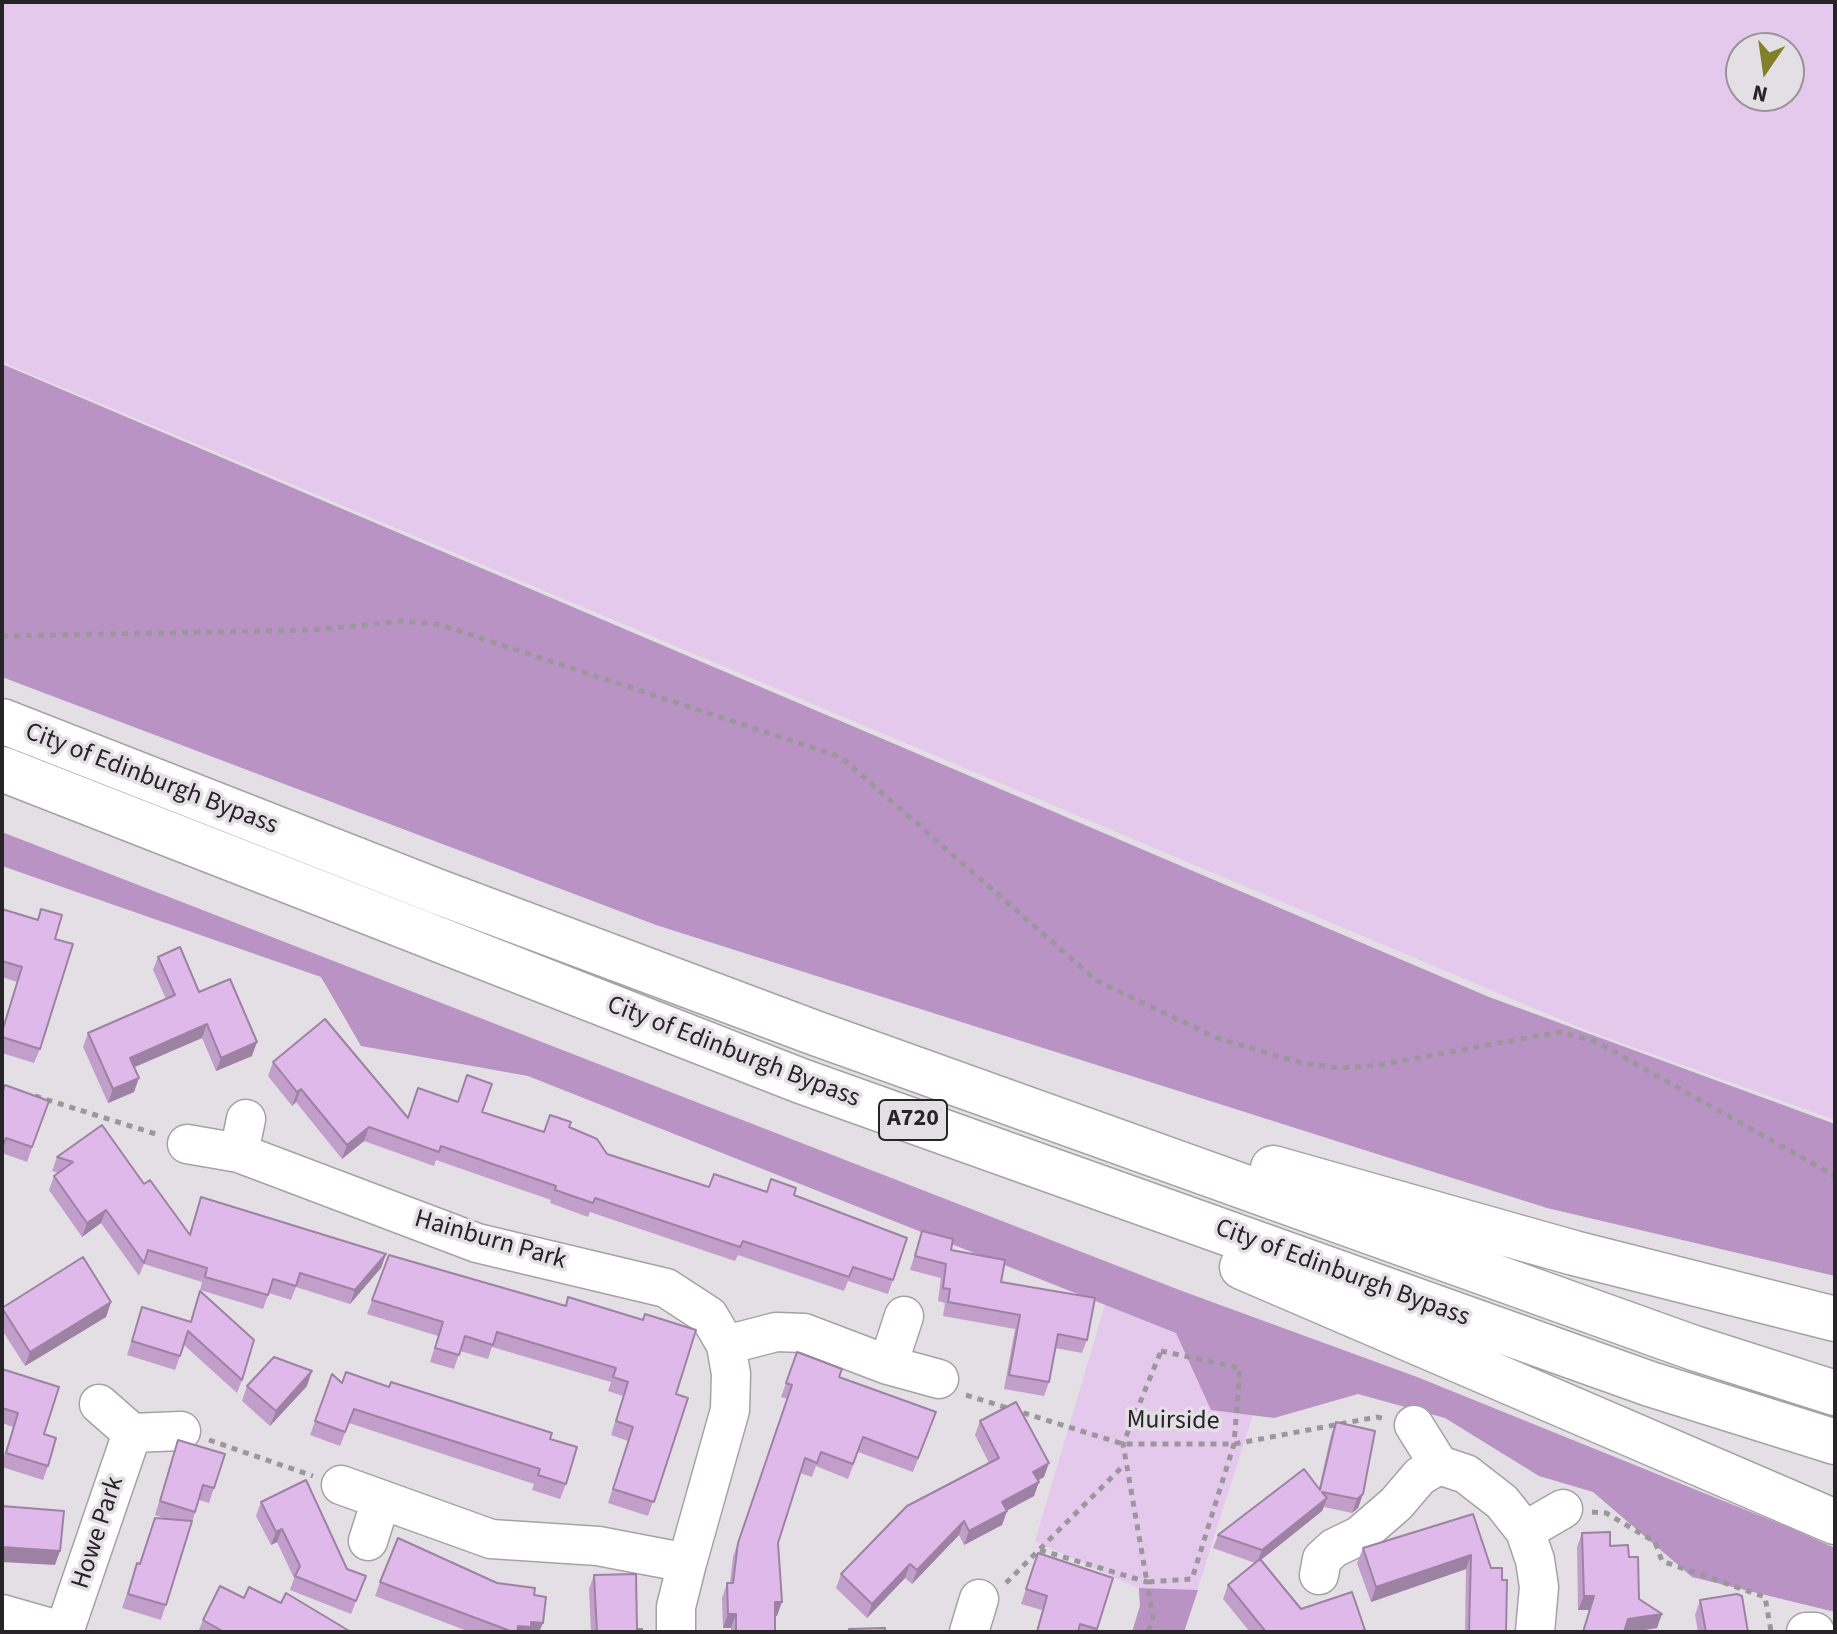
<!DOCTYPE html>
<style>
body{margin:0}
#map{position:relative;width:1837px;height:1634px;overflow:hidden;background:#e4dfe5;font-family:"Source Sans 3",sans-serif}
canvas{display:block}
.frame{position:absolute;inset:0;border:4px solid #262426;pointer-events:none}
.north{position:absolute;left:1725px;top:32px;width:80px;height:80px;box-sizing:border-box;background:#e4dfe5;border:2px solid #989499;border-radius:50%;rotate:193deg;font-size:22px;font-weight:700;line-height:32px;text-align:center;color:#262426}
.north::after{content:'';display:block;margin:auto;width:28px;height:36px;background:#82812a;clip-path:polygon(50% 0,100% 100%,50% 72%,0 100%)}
</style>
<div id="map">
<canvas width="1837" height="1634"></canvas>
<div class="frame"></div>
<div class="north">N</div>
</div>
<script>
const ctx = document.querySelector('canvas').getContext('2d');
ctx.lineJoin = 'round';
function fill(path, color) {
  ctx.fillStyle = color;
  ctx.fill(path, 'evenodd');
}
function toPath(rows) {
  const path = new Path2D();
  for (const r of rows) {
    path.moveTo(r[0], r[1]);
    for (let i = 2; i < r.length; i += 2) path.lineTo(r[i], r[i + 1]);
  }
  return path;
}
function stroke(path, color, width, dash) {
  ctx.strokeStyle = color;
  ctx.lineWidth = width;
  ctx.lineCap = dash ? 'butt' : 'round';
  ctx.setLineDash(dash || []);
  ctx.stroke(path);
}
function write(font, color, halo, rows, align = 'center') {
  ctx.font = font + ' "Source Sans 3",sans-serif';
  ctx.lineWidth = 7;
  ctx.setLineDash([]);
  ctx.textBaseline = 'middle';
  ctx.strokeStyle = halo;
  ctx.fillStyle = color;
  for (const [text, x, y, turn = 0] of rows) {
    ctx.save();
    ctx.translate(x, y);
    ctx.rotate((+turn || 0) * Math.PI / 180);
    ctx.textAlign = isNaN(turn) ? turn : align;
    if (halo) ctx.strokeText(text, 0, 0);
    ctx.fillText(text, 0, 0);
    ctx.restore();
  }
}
fill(toPath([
 [2,2,1835,2,1835,1120,1588,1031,2,362],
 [1741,48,1789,48,1789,96,1741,96],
 [1114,1274,1276,1342,1184,1632,1132,1632,1140,1606,1138,1588,1035,1541]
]), '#e4c9ec');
fill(toPath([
 [2,364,1489,997,1835,1124,1835,1276,1547,1208,656,925,2,677],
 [2,832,1182,1291,1417,1377,1788,1527,1835,1548,1835,1612,1692,1577,1593,1492,1539,1476,1445,1418,1358,1394,1274,1418,1211,1410,1176,1333,528,1076,361,1046,321,977,2,866],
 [1139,1588,1198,1590,1184,1632,1132,1632,1140,1606]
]), '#b893c3');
const minor = toPath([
 [187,1144,239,1153,477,1243,666,1288,709,1316,726,1345,731,1374,730,1410,687,1563,676,1607,676,1632],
 [239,1153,246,1119],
 [726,1345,776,1332,804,1333,888,1365,939,1379],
 [888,1365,904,1316],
 [99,1404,132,1433,181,1431],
 [1414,1425,1439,1465,1466,1474,1502,1502,1525,1531,1535,1560,1539,1587,1535,1632],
 [341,1485,491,1539,598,1546,687,1563],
 [1525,1531,1563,1509],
 [368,1541,381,1500],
 [1319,1575,1322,1559,1334,1548,1359,1536,1396,1504,1420,1476,1439,1465],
 [2,1614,65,1632],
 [64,1632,132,1433],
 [969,1632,979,1599],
 [1806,1632,1815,1632]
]);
const highway = toPath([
 [2,721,436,891,815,1033,1694,1348,1835,1393],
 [2,769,801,1081,1650,1384,1835,1442],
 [1273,1168,1574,1253,1835,1319],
 [1242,1267,1835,1522]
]);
stroke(minor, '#a6a1a7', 41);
stroke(highway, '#a6a1a7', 47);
stroke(toPath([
 [2,636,314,630,403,621,441,625,841,757,1097,981,1217,1038,1301,1063,1340,1068,1379,1065,1559,1032,1595,1041,1835,1176],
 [35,1096,159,1135],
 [1161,1351,1240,1368,1234,1444,1192,1579,1147,1582,1123,1444,1161,1351],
 [966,1395,1123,1444,1234,1444,1377,1417,1386,1419],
 [209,1440,313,1476],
 [1592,1512,1606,1513,1655,1542,1662,1561,1765,1597,1771,1631],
 [1040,1550,1147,1582,1153,1618,1148,1632],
 [1006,1583,1124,1465]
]), '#9b979c', 5, [6, 6]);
stroke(minor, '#fff', 38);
stroke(highway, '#fff', 44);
fill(toPath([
 [2,909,55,939,40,1049,34,1063,2,1053,2,1029,17,982,2,977],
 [158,957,199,992,252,1056,216,1071,202,1038,135,1067,134,1092,108,1103,83,1047,88,1033,166,999,153,970],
 [273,1062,408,1118,482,1112,544,1132,569,1127,607,1154,709,1187,794,1195,907,1238,888,1294,848,1281,844,1291,738,1255,735,1261,590,1212,588,1217,550,1203,551,1200,436,1160,434,1166,364,1141,342,1159,296,1102,292,1106,268,1076],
 [2,1093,49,1101,27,1162,2,1153],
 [57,1157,144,1184,189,1234,201,1197,386,1254,381,1268,350,1304,296,1287,291,1300,269,1293,263,1309,200,1290,202,1282,144,1264,139,1276,101,1223,82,1237,49,1190,54,1176,58,1173,52,1171],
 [922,1231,1087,1340,1082,1353,1055,1348,1049,1382,1044,1396,1004,1389,1015,1329,943,1316,945,1303,938,1301,941,1278,910,1270],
 [389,1255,676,1394,688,1398,648,1516,608,1503,628,1441,611,1435,623,1396,608,1391,611,1382,492,1347,488,1359,460,1351,454,1369,430,1362,438,1336,367,1314],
 [200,1291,242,1380,237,1393,184,1345,175,1370,127,1355,142,1307,190,1322],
 [111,1302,106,1317,25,1366,2,1330,2,1308],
 [797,1352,839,1377,936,1412,913,1472,858,1452,848,1479,816,1466,812,1477,800,1473,778,1543,777,1616,775,1616,775,1632,731,1632,731,1628,723,1628,722,1598,727,1583,730,1583,733,1557,787,1399,781,1397],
 [2,1369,44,1434,48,1466,43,1480,2,1467,2,1462,13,1427,2,1423],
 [332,1374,342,1383,550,1439,566,1484,560,1499,532,1490,534,1484,349,1423,340,1446,310,1435],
 [247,1386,307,1386,270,1426,242,1401],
 [980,1421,1044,1477,1038,1480,1034,1496,1007,1510,1002,1525,964,1545,959,1535,912,1584,905,1578,867,1618,836,1588,841,1574,989,1463,975,1435],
 [1336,1422,1363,1494,1358,1508,1352,1513,1324,1507,1322,1511,1261,1560,1301,1609,1365,1630,1364,1632,1250,1632,1223,1599,1228,1585,1255,1563,1213,1548,1218,1535,1319,1488,1331,1435],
 [178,1440,214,1488,209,1503,199,1500,161,1620,122,1608,137,1563,139,1564,155,1518,166,1519,155,1515],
 [261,1502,347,1569,366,1576,351,1614,290,1590,294,1578,277,1542,271,1545,256,1516],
 [1473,1514,1491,1568,1502,1580,1506,1632,1465,1632,1466,1569,1371,1602,1357,1563,1363,1548],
 [1582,1533,1610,1546,1629,1557,1639,1599,1657,1628,1632,1632,1583,1632,1589,1610,1578,1610,1577,1547],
 [1038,1553,1113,1578,1096,1632,1036,1632,1042,1610,1021,1604],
 [594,1575,637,1629,642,1632,591,1632,589,1589],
 [380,1582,497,1583,534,1595,543,1623,539,1632,470,1632,375,1596],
 [1700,1600,1748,1632,1698,1632,1695,1615],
 [281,1603,351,1632,198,1632,203,1620]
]), '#c19fca');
fill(toPath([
 [207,1024,202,1038,125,1071,130,1058],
 [257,1042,252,1056,216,1071,221,1058],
 [139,1078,134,1092,108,1103,113,1089],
 [301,1089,296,1102,292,1106,297,1092],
 [369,1127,364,1141,342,1159,347,1145],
 [106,1210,101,1223,82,1237,87,1223],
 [386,1254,381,1268,350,1304,355,1290],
 [111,1302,106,1317,25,1366,30,1352],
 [312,1371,307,1386,270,1426,276,1411],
 [1049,1463,1044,1477,1028,1486,1033,1472],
 [1039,1482,1034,1496,997,1516,1002,1502],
 [1363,1494,1358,1508,1352,1513,1357,1499],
 [1327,1498,1322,1511,1257,1563,1262,1550],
 [1007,1511,1002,1525,964,1545,969,1531],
 [964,1521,959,1535,912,1584,917,1570],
 [282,1529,277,1542,271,1545,276,1532],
 [2,1547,60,1551,55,1565,2,1562],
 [1471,1555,1466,1569,1371,1602,1376,1587],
 [910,1564,905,1578,867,1618,872,1604],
 [1584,1596,1594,1596,1589,1610,1578,1610],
 [775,1602,782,1602,777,1616,769,1616],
 [728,1614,736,1614,731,1628,723,1628],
 [1662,1614,1657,1628,1632,1632,1623,1632,1628,1619],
 [531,1622,543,1623,539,1632,516,1632,518,1626]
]), '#9d82a4');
const building = toPath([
 [2,909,38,920,41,909,62,915,55,939,73,944,40,1049,2,1037,2,1032,22,967,2,961,2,909],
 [180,947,199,992,230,979,257,1042,221,1058,207,1024,130,1058,139,1078,113,1089,88,1033,175,995,158,957,180,947],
 [325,1019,408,1118,418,1088,458,1102,467,1075,492,1084,482,1112,544,1132,550,1115,571,1122,569,1127,597,1139,607,1154,709,1187,714,1174,767,1192,771,1179,796,1188,794,1195,907,1238,893,1280,853,1267,849,1277,743,1241,740,1247,595,1198,593,1203,555,1190,556,1186,441,1146,439,1152,369,1127,347,1145,301,1089,297,1092,273,1062,325,1019],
 [5,1085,49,1101,32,1147,6,1138,2,1149,2,1093,5,1085],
 [102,1125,144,1184,150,1180,190,1235,201,1197,386,1254,355,1290,300,1273,296,1286,273,1279,268,1295,205,1277,207,1268,148,1250,144,1263,106,1210,87,1223,54,1176,73,1162,57,1157,102,1125],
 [922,1231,953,1239,951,1250,1005,1260,1001,1282,1095,1298,1087,1340,1058,1334,1049,1382,1009,1375,1020,1315,948,1302,950,1289,943,1288,946,1264,915,1256,922,1231],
 [389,1255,566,1306,568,1297,643,1320,645,1314,696,1330,676,1394,688,1398,654,1502,613,1489,633,1427,616,1421,628,1382,613,1377,616,1368,497,1332,493,1345,465,1336,459,1355,435,1348,443,1322,372,1300,389,1255],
 [83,1257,111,1302,30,1352,2,1308,83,1257],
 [200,1291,254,1340,242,1380,188,1331,180,1356,132,1341,142,1307,191,1322,200,1291],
 [797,1352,842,1369,839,1377,936,1412,918,1458,863,1437,853,1464,821,1452,817,1463,805,1458,778,1543,782,1602,775,1602,775,1632,736,1632,736,1614,728,1614,727,1583,733,1583,738,1543,792,1385,786,1383,797,1352],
 [274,1357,312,1371,276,1411,247,1386,274,1357],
 [2,1369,59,1387,44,1434,56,1438,48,1466,6,1453,18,1413,2,1408,2,1369],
 [346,1372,389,1387,391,1382,552,1433,550,1439,577,1447,566,1484,538,1475,540,1469,354,1409,345,1432,315,1421,332,1374,342,1383,346,1372],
 [1016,1402,1049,1463,1033,1472,1039,1482,1002,1502,1007,1511,969,1531,964,1521,917,1570,910,1564,872,1604,841,1574,907,1506,999,1458,980,1421,1016,1402],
 [1336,1422,1375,1431,1363,1494,1357,1499,1322,1492,1327,1498,1262,1550,1218,1535,1304,1469,1320,1490,1336,1422],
 [178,1440,225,1454,214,1488,203,1485,195,1512,160,1501,178,1440],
 [306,1480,347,1569,366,1576,356,1601,295,1576,300,1566,282,1529,276,1532,261,1502,306,1480],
 [2,1506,64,1511,60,1551,2,1547,2,1506],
 [1473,1514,1491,1568,1502,1568,1502,1580,1507,1580,1506,1632,1469,1632,1471,1555,1376,1587,1363,1548,1473,1514],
 [155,1518,192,1521,166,1605,128,1594,137,1563,140,1564,155,1518],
 [1610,1532,1610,1546,1628,1545,1629,1557,1638,1557,1639,1599,1662,1614,1628,1619,1624,1632,1583,1632,1594,1596,1584,1596,1582,1533,1610,1532],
 [398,1538,497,1583,535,1588,534,1595,546,1597,543,1623,531,1622,531,1627,518,1626,517,1632,513,1632,380,1582,398,1538],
 [1038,1553,1113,1578,1097,1629,1080,1624,1078,1632,1037,1632,1047,1596,1026,1589,1038,1553],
 [1260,1559,1301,1609,1352,1592,1365,1630,1358,1632,1266,1632,1228,1585,1260,1559],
 [636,1574,637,1629,642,1629,642,1632,597,1632,594,1575,636,1574],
 [220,1586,244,1598,249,1587,281,1603,286,1593,351,1632,224,1632,203,1620,220,1586],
 [1737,1594,1742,1596,1748,1632,1706,1632,1700,1600,1737,1594],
 [885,1628,885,1632,849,1632,849,1629,885,1628]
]);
fill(building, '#e0b9eb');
stroke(building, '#9d82a4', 2);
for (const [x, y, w] of [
 [913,1120,68]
]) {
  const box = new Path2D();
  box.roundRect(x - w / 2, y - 20, w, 40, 6);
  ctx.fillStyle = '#e4dfe5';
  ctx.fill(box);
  stroke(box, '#262426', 2);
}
write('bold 24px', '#262426', null, [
 ["A720",913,1120]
]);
write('26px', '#262426', '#e4dfe5', [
 ["City of Edinburgh Bypass",151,780,21],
 ["City of Edinburgh Bypass",733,1053,21],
 ["Hainburn Park",490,1241,16],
 ["City of Edinburgh Bypass",1342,1274,20],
 ["Muirside",1173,1422,1],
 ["Howe Park",99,1533,-72]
]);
</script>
